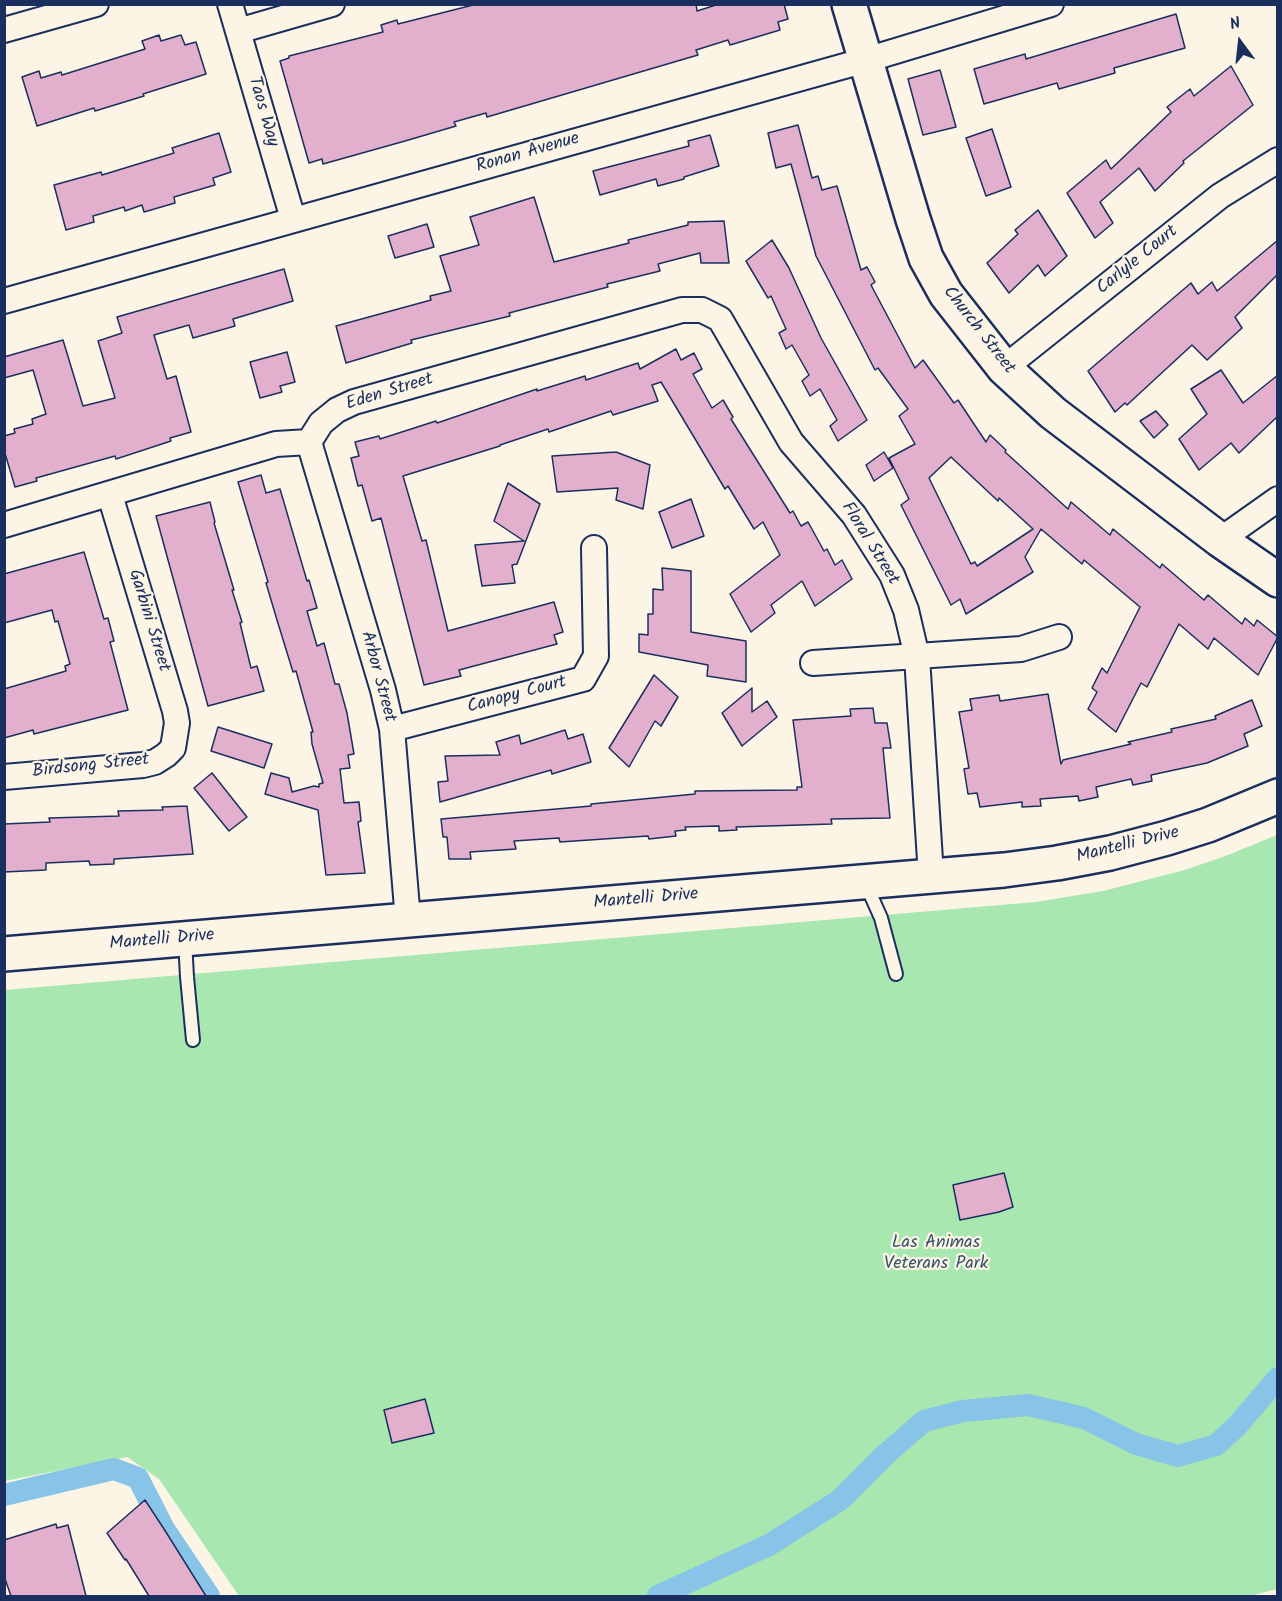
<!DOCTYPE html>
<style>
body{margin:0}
#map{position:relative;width:1282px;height:1601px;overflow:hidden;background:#fcf5e5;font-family:Kalam,sans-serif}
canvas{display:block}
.frame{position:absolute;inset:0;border:6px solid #1b2f5e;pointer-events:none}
.north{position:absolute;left:1210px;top:12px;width:60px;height:60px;-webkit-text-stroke:4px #fcf5e5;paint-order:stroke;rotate:345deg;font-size:16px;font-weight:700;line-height:24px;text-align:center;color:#1b2f5e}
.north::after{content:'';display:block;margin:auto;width:21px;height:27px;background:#1b2f5e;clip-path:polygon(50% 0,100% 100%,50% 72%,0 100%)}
</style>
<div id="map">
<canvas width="1282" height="1601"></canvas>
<div class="frame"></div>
<div class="north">N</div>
</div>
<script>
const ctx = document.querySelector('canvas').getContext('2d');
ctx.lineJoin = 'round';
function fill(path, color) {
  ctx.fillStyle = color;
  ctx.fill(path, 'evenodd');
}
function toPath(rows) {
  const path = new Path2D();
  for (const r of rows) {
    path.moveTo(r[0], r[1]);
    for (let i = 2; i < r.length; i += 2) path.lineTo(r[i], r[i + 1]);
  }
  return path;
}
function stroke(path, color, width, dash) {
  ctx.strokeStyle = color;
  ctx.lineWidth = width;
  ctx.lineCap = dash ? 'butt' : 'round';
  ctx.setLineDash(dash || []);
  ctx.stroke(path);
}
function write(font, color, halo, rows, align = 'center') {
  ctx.font = font + ' Kalam,sans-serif';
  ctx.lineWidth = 4.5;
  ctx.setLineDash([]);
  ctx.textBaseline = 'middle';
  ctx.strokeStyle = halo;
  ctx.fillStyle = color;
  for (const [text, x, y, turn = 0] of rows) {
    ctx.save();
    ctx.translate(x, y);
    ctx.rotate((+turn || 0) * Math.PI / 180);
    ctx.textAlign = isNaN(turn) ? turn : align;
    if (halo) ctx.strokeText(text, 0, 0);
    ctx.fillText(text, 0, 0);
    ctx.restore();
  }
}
fill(toPath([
 [1277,835,1277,1589,1250,1596,239,1596,159,1479,127,1457,5,1481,5,990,1036,902,1103,891,1185,870,1228,855]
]), '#a8e7af');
stroke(toPath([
 [4,1495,114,1469,138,1478,164,1529,209,1596],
 [658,1596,769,1545,840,1500,885,1455,924,1421,963,1411,1028,1405,1084,1418,1136,1444,1178,1456,1216,1445,1236,1427,1278,1378]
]), '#87c4e7', 22);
const building = toPath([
 [477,4,696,4,697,11,719,4,784,4,788,19,778,22,780,30,730,45,728,40,696,50,698,55,487,117,486,113,454,122,456,126,405,141,323,164,322,159,309,163,280,61,289,58,289,56,383,32,381,25,397,20,398,24,477,4],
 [1176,14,1185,48,1114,68,1115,73,1059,89,1057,83,984,104,974,69,1025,54,1026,59,1176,14],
 [159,35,161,41,181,35,185,45,196,42,206,74,143,94,144,96,95,111,94,108,37,126,22,77,39,71,41,78,61,72,62,75,145,49,142,41,159,35],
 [1231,66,1253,105,1183,161,1184,163,1155,191,1139,168,1100,202,1113,223,1095,238,1067,193,1106,160,1111,169,1171,112,1167,107,1190,89,1194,96,1231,66],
 [940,70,956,127,923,135,908,79,940,70],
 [798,125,812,178,818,176,822,190,837,186,861,270,867,267,875,282,871,285,915,368,923,360,954,403,958,400,986,442,990,435,1006,450,1005,452,1068,509,1071,502,1110,535,1113,529,1160,568,1162,564,1204,600,1208,595,1242,624,1245,618,1254,626,1257,620,1278,637,1258,675,1214,638,1208,649,1179,624,1147,687,1141,683,1116,732,1088,709,1097,692,1092,688,1102,668,1107,673,1140,607,1084,560,1082,564,1041,529,1025,557,1033,572,966,614,960,599,951,605,901,505,909,499,889,458,915,444,899,416,908,409,878,368,875,370,816,256,791,164,776,168,768,133,798,125],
 [951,457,998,501,999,498,1033,529,977,566,975,562,971,564,929,478,951,457],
 [992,129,1011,187,986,196,966,138,992,129],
 [219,133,231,172,213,178,215,185,174,197,175,203,144,212,142,205,125,211,124,207,93,216,94,222,66,230,54,185,101,172,102,175,174,153,172,148,219,133],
 [710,135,719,166,684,177,684,179,658,186,656,179,600,195,593,171,689,146,688,141,710,135],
 [534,197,554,262,629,243,628,240,688,225,688,222,724,221,729,263,701,263,700,253,658,264,660,271,607,284,608,287,509,313,510,316,411,340,412,343,346,363,336,326,431,300,430,296,451,291,440,256,479,245,470,217,534,197],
 [1038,210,1067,256,1045,276,1038,265,1009,293,987,263,1018,234,1015,230,1038,210],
 [427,224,434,247,395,258,388,236,427,224],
 [772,240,789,268,821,338,867,420,838,441,830,426,837,420,820,389,810,396,802,381,809,375,792,345,786,349,779,333,786,329,771,296,768,298,746,261,772,240],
 [1278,240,1278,274,1235,317,1242,328,1207,360,1192,345,1127,405,1125,403,1115,412,1088,371,1191,283,1198,294,1212,282,1217,291,1278,240],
 [284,269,293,301,233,319,235,326,193,338,189,325,154,335,167,379,176,376,191,432,170,438,171,441,116,459,115,456,36,478,37,481,15,487,4,450,4,436,15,433,14,429,33,424,32,419,46,414,33,370,4,378,4,357,63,340,83,406,115,398,98,341,122,333,117,317,284,269],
 [676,349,681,360,694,353,702,369,693,374,712,408,723,400,733,417,731,419,790,513,793,511,801,526,808,522,824,551,827,549,835,565,842,560,852,579,815,606,802,581,771,605,775,613,751,632,730,594,780,555,763,522,754,529,728,486,725,489,661,382,652,385,658,401,613,415,611,411,549,432,548,429,500,445,500,446,403,476,422,541,426,540,448,631,554,602,563,632,554,635,557,644,459,670,461,676,424,685,381,518,372,521,362,485,358,486,351,458,359,456,355,442,379,436,380,439,436,421,437,423,537,389,537,391,585,376,586,380,638,363,640,369,676,349],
 [287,352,295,382,280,386,282,392,260,398,250,362,287,352],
 [1221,370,1243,403,1278,375,1278,416,1239,453,1231,443,1199,470,1179,439,1207,414,1191,389,1221,370],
 [1156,411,1168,425,1154,438,1140,421,1156,411],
 [616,452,650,465,643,509,616,500,618,488,557,492,552,456,616,452],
 [884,452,893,468,874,481,866,465,884,452],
 [261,475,266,493,280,489,307,581,309,580,317,608,307,611,317,646,324,643,335,684,339,684,347,713,354,754,348,755,350,768,340,769,344,803,359,802,361,821,358,822,365,873,326,875,318,810,265,794,271,773,289,778,292,792,314,786,319,787,319,784,323,783,312,744,311,732,313,732,296,671,293,672,277,620,266,583,268,582,238,482,261,475],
 [508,483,540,504,517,564,512,565,515,583,482,586,475,545,524,541,494,521,508,483],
 [691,499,704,536,672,548,659,512,691,499],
 [210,502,215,522,214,523,234,590,232,590,242,622,240,623,251,668,257,666,264,691,208,706,156,516,210,502],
 [84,552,104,619,108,618,114,641,110,642,128,710,34,734,33,730,4,738,4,689,66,671,65,666,70,664,58,621,55,622,52,610,4,623,4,574,84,552],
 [662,568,691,571,691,632,746,641,746,682,707,676,708,665,639,652,639,634,648,635,648,614,653,614,653,589,663,590,662,568],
 [654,675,678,697,661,726,655,721,629,767,609,748,654,675],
 [752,688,752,712,767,701,777,717,742,746,722,713,752,688],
 [1048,694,1061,764,1063,760,1131,744,1128,742,1172,732,1171,729,1216,719,1215,716,1252,700,1262,726,1244,734,1248,746,1207,763,1151,775,1152,781,1133,785,1131,779,1096,787,1098,797,1079,801,1078,796,1040,799,1041,806,1022,807,1022,802,980,807,977,793,968,794,964,769,969,768,959,712,972,710,970,699,999,695,1000,701,1048,694],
 [873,708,875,723,887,723,891,748,883,748,890,818,831,819,832,824,736,827,737,830,719,831,719,826,685,827,686,830,675,831,676,836,649,839,648,836,560,842,559,838,514,841,516,849,470,852,471,859,449,859,447,837,443,837,441,819,591,806,591,804,695,794,695,791,797,790,797,787,802,787,793,720,851,716,850,709,873,708],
 [218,727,272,744,264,768,211,751,218,727],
 [565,730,568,739,583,734,591,762,552,774,551,770,440,802,438,782,448,781,445,756,500,755,496,742,519,735,521,744,565,730],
 [212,773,247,817,229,831,194,788,212,773],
 [187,806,193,854,114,859,114,864,90,865,89,861,46,863,46,870,4,872,4,824,50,822,49,818,119,816,118,811,163,810,162,807,187,806],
 [1004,1173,1013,1207,999,1212,960,1220,953,1185,1004,1173],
 [425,1399,434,1433,392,1443,384,1410,425,1399],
 [145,1500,164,1529,206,1596,149,1596,126,1559,125,1560,107,1533,145,1500],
 [56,1524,57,1528,68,1525,86,1596,11,1596,4,1576,4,1540,56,1524]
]);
fill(building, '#e2b0cd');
stroke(building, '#1b2f5e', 1.5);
const lane = toPath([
 [865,882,881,918,896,974],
 [185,940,187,977,193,1040]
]);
const street = toPath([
 [230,4,293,219],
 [4,30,96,4],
 [238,31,332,4],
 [4,301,866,60,1051,4],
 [1004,368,1220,196,1278,160],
 [309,442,383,690,392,729,408,920],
 [4,525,276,444,309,442,321,423,337,410,354,402,682,310,702,310,720,319,791,442,854,515,892,575,906,610,917,657,931,876],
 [1220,540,1278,499],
 [813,663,1021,649,1059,637],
 [392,729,583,679,596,656,594,548],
 [4,777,143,765,155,762,166,755,173,748,177,723,175,711,110,495]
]);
const secondary = toPath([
 [849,4,913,219,926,258,946,294,1004,368,1053,413,1220,540,1278,580],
 [4,954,1004,870,1057,863,1110,853,1167,838,1208,825,1278,796]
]);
stroke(lane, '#1b2f5e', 16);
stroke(street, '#1b2f5e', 28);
stroke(secondary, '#1b2f5e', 38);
stroke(lane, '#fcf5e5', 12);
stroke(street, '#fcf5e5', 24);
stroke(secondary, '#fcf5e5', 33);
write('18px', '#1b2f5e', '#fcf5e5', [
 ["Taos Way",262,112,74],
 ["Ronan Avenue",528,154,-16],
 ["Carlyle Court",1138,261,-39],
 ["Church Street",978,331,52],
 ["Eden Street",390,393,-17],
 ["Floral Street",869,544,58],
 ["Garbini Street",148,621,73],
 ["Arbor Street",377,677,75],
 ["Canopy Court",517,696,-15],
 ["Birdsong Street",91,767,-6],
 ["Mantelli Drive",1128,846,-14],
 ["Mantelli Drive",646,900,-5],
 ["Mantelli Drive",162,941,-5]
]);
write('18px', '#37546e', '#fcf5e5', [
 ["Las Animas",936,1244],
 ["Veterans Park",936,1265]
]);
</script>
